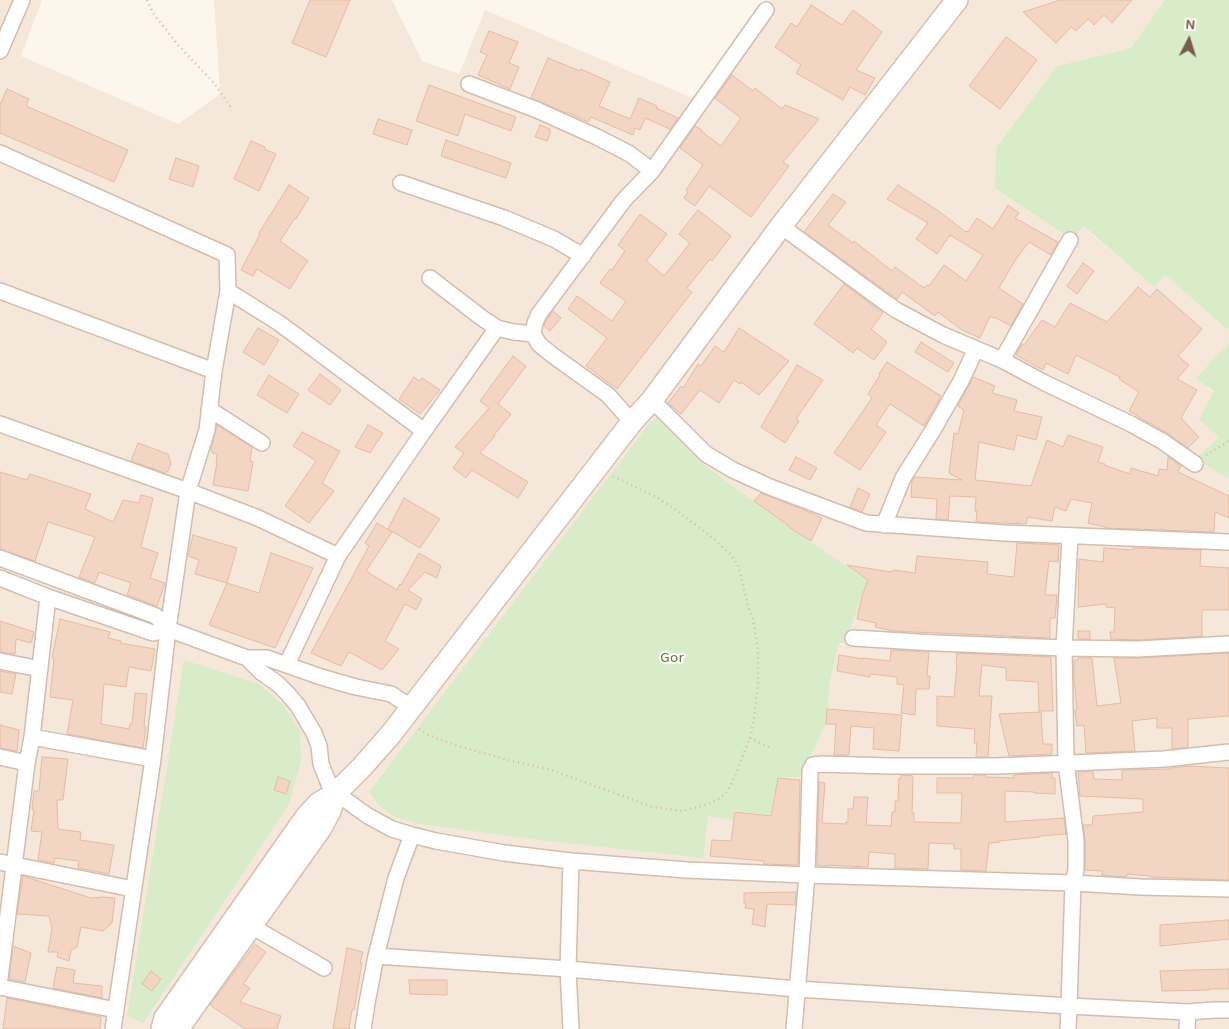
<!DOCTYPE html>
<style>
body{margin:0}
#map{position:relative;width:1229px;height:1029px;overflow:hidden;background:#fdf6ec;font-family:Karla,sans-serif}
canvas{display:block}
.north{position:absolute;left:1164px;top:15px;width:50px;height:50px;-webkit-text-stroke:4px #fffaf3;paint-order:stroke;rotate:5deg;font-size:14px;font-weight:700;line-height:20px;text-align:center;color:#7a5c4d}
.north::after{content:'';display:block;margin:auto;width:18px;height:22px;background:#7a5c4d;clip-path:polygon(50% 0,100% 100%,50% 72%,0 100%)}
</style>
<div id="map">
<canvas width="1229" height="1029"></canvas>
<div class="north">N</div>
</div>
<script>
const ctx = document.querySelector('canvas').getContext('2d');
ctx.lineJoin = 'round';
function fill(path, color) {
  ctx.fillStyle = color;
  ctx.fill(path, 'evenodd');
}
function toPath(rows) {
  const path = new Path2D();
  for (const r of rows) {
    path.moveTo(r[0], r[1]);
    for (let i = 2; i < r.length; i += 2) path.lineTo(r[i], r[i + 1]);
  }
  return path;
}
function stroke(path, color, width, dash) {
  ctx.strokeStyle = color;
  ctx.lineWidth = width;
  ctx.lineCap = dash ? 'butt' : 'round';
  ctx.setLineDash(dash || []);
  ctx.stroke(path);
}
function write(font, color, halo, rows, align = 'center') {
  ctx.font = font + ' Karla,sans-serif';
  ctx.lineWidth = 4.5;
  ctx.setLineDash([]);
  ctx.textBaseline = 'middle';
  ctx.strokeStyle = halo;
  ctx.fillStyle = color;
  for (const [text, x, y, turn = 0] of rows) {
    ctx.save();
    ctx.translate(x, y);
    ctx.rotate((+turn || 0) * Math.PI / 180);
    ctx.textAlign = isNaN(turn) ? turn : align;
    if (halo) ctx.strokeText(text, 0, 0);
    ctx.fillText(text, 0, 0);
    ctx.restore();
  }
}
fill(toPath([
 [0,0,42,0,21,56,178,124,220,94,214,0,392,0,422,61,459,74,485,10,695,99,768,0,1165,0,1132,48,1057,66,1073,239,1082,226,1154,287,1165,275,1229,331,1229,342,1195,379,1214,392,1219,437,1196,459,1229,479,1229,1029,0,1029]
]), '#f5e8da');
fill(toPath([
 [1165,0,1229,0,1229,331,1165,275,1154,287,1083,226,1073,240,995,188,996,148,1057,66,1131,48],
 [1229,342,1229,479,1195,459,1219,437,1199,419,1214,391,1195,379],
 [660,415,695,456,707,467,788,527,867,580,845,644,839,642,830,680,826,724,800,777,778,777,770,816,735,810,733,820,708,816,703,858,555,842,419,824,396,817,387,812,379,805,369,792,651,421],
 [184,660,259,684,284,706,300,730,301,762,289,804,143,1023,127,1016]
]), '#d8ecc9');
const building = toPath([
 [310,0,350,0,326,57,292,43,310,0],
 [1060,0,1132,0,1112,23,1104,15,1094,25,1088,19,1076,31,1071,27,1056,43,1023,12,1060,0],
 [811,5,842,25,853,10,882,32,856,70,875,78,865,95,850,87,843,100,796,73,801,65,775,47,791,23,797,27,811,5],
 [489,31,518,42,509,63,519,67,510,89,478,75,487,55,480,52,489,31],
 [1006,37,1037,60,1000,109,969,86,1006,37],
 [548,58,580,71,581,69,610,82,599,106,630,119,639,98,657,106,656,108,678,118,670,129,645,118,640,130,635,128,633,135,591,117,588,122,567,112,566,113,531,98,548,58],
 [732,75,753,91,755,88,782,109,785,105,819,119,783,162,789,166,751,217,709,186,695,206,684,198,688,192,686,190,703,165,680,148,695,126,702,130,701,131,721,146,741,118,715,98,732,75],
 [429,85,516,117,511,131,465,114,458,136,416,121,429,85],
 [7,89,29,99,26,106,128,150,114,182,0,133,0,105,7,89],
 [378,119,412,130,407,145,373,134,378,119],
 [540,125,550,129,550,134,547,141,535,137,540,125],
 [446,140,511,163,506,178,441,156,446,140],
 [251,141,265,147,264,149,276,154,259,191,234,179,251,141],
 [176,158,199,166,193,187,169,179,176,158],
 [289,185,309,198,296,219,295,218,280,241,308,261,298,275,298,276,290,289,257,269,253,276,241,270,260,234,259,233,289,185],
 [898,185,937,210,966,232,967,231,968,232,977,218,993,229,1008,205,1019,213,1015,218,1058,242,1051,255,1029,242,1016,259,999,288,1023,304,1011,326,994,317,994,318,990,316,980,338,962,330,938,312,935,316,902,292,897,299,804,232,833,194,846,202,828,225,853,243,854,241,892,271,895,267,924,288,927,285,929,286,944,265,966,281,983,255,950,235,937,254,916,239,928,223,887,199,898,185],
 [698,210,731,236,712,261,710,259,687,288,692,292,617,389,586,366,607,338,568,309,577,296,612,321,626,301,600,283,610,269,612,270,625,251,618,245,640,214,667,234,646,261,664,276,690,243,679,234,698,210],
 [1083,263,1094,271,1077,294,1067,286,1083,263],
 [844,284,883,313,871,329,887,342,874,360,857,348,853,353,814,324,844,284],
 [1138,287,1150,297,1157,289,1202,329,1178,356,1189,365,1177,379,1197,390,1181,418,1199,437,1188,448,1167,433,1129,411,1139,392,1119,379,1120,377,1076,355,1068,374,1046,363,1043,370,1016,355,1022,344,1024,345,1042,320,1055,327,1070,303,1107,322,1138,287],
 [553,311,561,318,550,331,544,326,547,319,553,311],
 [258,328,279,340,264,365,243,352,258,328],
 [739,328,789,361,759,395,741,382,740,384,734,380,719,403,700,390,681,414,668,403,681,386,683,388,698,364,701,366,715,346,724,352,739,328],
 [921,342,954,363,948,372,915,352,921,342],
 [513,356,526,366,498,404,511,414,494,435,495,436,480,453,528,482,518,498,472,470,466,478,453,468,464,453,455,447,489,408,480,401,513,356],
 [887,362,941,396,924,426,890,404,876,425,886,432,860,470,834,453,872,398,868,394,880,375,879,374,887,362],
 [797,365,823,380,796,419,799,421,785,443,761,427,797,365],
 [320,374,341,390,330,405,308,390,320,374],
 [269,375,299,394,287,413,257,395,269,375],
 [414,377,419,381,422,378,440,390,420,414,399,399,414,377],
 [973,377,995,386,992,393,1017,400,1014,411,1042,417,1036,440,1017,435,1014,450,979,442,975,480,1031,486,1047,440,1063,447,1068,435,1103,447,1098,462,1105,464,1104,465,1130,474,1131,468,1158,476,1159,469,1167,470,1168,457,1181,466,1178,472,1229,496,1229,518,1215,512,1214,532,1105,528,1105,527,1088,523,1092,503,1071,499,1066,511,1055,507,1052,521,1028,517,1026,524,976,522,977,511,975,511,976,497,950,496,948,520,936,519,937,499,911,497,912,481,915,477,962,480,949,473,954,433,958,434,964,410,958,406,973,377],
 [217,425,252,447,250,461,253,462,248,491,213,485,217,463,216,463,217,454,212,453,211,449,217,425],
 [368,425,383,433,370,453,355,447,368,425],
 [302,432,340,451,322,483,334,491,309,523,285,506,316,461,293,446,302,432],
 [138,443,168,454,171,464,168,471,165,473,131,461,138,443],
 [796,457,817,468,810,480,789,470,796,457],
 [0,472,27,480,30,474,91,494,85,509,113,522,123,500,139,503,141,495,153,498,141,547,158,553,150,578,165,583,157,606,127,595,131,583,99,572,95,583,79,577,95,537,48,522,35,561,0,549,0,472],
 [858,488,870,494,862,512,850,507,858,488],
 [761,493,799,508,822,518,811,541,790,528,790,527,754,501,761,493],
 [404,498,440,519,420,548,388,529,404,498],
 [377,523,392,532,366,571,397,590,400,584,401,585,419,553,441,566,437,578,425,572,408,590,422,599,416,610,405,604,385,641,399,649,382,670,349,652,341,666,311,653,369,546,365,543,377,523],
 [193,535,237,548,227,583,195,574,199,560,188,556,193,535],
 [1017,543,1059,545,1058,562,1049,561,1045,595,1057,595,1055,618,1050,618,1050,638,893,631,875,627,876,623,857,619,862,596,868,580,847,565,892,572,893,570,915,573,917,556,988,562,987,574,1014,577,1017,543],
 [1104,548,1133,550,1133,548,1201,550,1200,566,1229,568,1229,610,1202,610,1202,636,1138,640,1111,639,1110,632,1114,632,1115,608,1106,607,1106,604,1078,607,1079,559,1103,562,1104,548],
 [271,553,313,568,275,648,209,625,227,583,259,593,271,553],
 [60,619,110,632,108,638,121,641,120,643,155,649,151,671,129,667,126,687,104,684,101,724,129,729,130,724,132,724,135,693,147,694,144,726,146,727,143,748,67,734,73,700,50,697,54,659,52,658,60,619],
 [0,621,34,632,31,643,16,639,15,654,0,652,0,621],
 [1078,631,1090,631,1090,639,1078,639,1078,631],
 [891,650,929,652,927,676,930,676,929,689,916,689,915,715,901,713,904,685,897,684,897,677,870,674,870,677,837,671,839,655,863,659,863,658,890,661,891,650],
 [957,653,1051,657,1053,711,1039,711,1038,682,1006,680,1006,668,982,665,979,696,992,696,988,757,976,757,977,743,974,743,975,729,937,726,937,696,954,697,957,665,956,664,957,653],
 [1229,653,1229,716,1188,719,1188,747,1172,749,1172,728,1157,728,1157,718,1132,721,1135,751,1086,753,1084,725,1077,726,1075,710,1077,710,1074,679,1074,660,1078,660,1078,658,1092,658,1097,706,1121,703,1114,658,1139,658,1229,653],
 [0,671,16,674,12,694,0,692,0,671],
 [827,709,902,715,899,751,873,749,874,728,851,726,849,755,834,755,836,724,826,724,827,709],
 [1041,712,1043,744,1052,744,1052,754,1009,756,999,714,1041,712],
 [0,725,19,730,17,751,0,748,0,725],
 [42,757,68,759,63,800,57,800,58,829,81,832,80,840,114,845,109,874,78,868,79,861,55,858,54,863,38,860,42,832,31,831,34,810,32,809,34,791,39,791,42,757],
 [1188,766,1229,768,1229,880,1150,877,1150,876,1127,874,1126,877,1102,875,1102,871,1085,870,1085,840,1083,825,1092,825,1093,816,1143,812,1143,799,1080,796,1078,772,1093,771,1094,779,1122,780,1122,770,1171,769,1171,768,1188,766],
 [1052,773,1052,778,1055,778,1055,794,1034,793,1034,792,1005,791,1005,822,1064,818,1066,834,1040,836,1040,837,999,841,1000,842,989,843,986,871,961,870,961,849,954,849,954,844,929,843,928,869,895,868,895,854,869,852,868,867,828,865,828,866,817,866,819,782,825,783,822,823,846,824,846,822,848,822,848,809,853,809,854,797,868,797,866,825,891,826,892,812,895,812,895,801,898,801,899,778,901,778,901,775,913,776,912,813,914,813,914,822,961,823,962,793,937,793,937,778,973,778,974,775,986,775,986,777,1014,778,1013,775,1052,773],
 [278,777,290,781,286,794,274,790,278,777],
 [778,778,800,780,798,865,764,864,764,861,710,856,712,840,731,841,735,812,771,816,778,778],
 [23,876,91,898,103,897,115,898,112,923,103,931,81,927,77,947,71,950,69,961,57,957,58,952,48,952,52,929,49,916,17,914,23,876],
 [796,892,795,905,767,904,765,927,752,924,754,909,745,908,746,903,744,903,744,893,796,892],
 [1229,920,1229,939,1160,946,1160,925,1229,920],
 [255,944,266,952,243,984,250,988,240,1002,281,1016,277,1029,245,1029,210,1005,255,944],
 [13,946,31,953,25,982,9,979,13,946],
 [347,948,363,952,360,963,362,963,354,1010,352,1010,349,1029,333,1029,347,948],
 [57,967,75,970,73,983,102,986,102,998,53,988,57,967],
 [1229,969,1229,989,1209,989,1209,990,1162,991,1160,971,1229,969],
 [151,971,161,979,152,991,142,984,151,971],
 [409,980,447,980,447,995,410,994,409,980],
 [7,998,101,1017,100,1029,3,1029,7,998]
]);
fill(building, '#f3d5c3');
stroke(building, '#e6bba3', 1);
const street = toPath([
 [0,51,22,0],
 [469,84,537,110,597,137,630,154,652,171],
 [0,153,227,255,228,291,214,371,207,430,188,491,168,629,153,759,113,1029],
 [401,183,504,218,554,239,583,256],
 [781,226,879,298,896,310,943,335,1002,360,1045,383,1131,424,1162,441,1195,464],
 [430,278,482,318,497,328,514,332,533,334,539,344,551,354,608,395,632,422],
 [0,291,214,371],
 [228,291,279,323,424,431],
 [533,334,535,323,539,314,624,200,652,171,766,10],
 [1002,360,1070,240],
 [652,400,706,454,733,470,770,487,866,523,1004,533,1229,542],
 [209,409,262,443],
 [0,424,188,491,258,518,338,556],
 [884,525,903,478,933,430,961,381,976,349],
 [0,558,156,616,168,629,247,658,261,672,278,684,288,694,298,706,314,733,319,746,321,764,329,784,336,793,368,816,392,829,412,835,436,841,504,853,571,861,687,870,807,875,1073,883,1141,887,1229,889],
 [0,578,48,597,153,633,168,629],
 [853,638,936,643,1064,648,1138,649,1229,644],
 [248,658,267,658,321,677,356,687,391,694,411,707],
 [0,661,40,669],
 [287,664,338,556,424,431,497,328],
 [32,737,153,759],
 [0,757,27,763],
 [571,861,568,969,571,1029],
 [0,862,133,889],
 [251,926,324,968],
 [376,956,568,969,797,989,1069,1006,1188,1012,1214,1010,1229,1010],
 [0,978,27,763,32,737,48,597],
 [0,987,116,1010],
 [363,1029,367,1003,376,956,396,878,412,835],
 [794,1029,807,875,810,776,810,771,813,765,822,764,889,766,995,766,1048,764,1164,759,1229,752],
 [1068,1029,1069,1006,1073,883,1076,870,1076,840,1066,763,1064,648,1070,536],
 [1187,1029,1188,1012]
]);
const secondary = toPath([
 [162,1029,165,1018,306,817,319,803,336,793,362,767,391,734,632,422,652,400,781,226,957,0],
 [176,1029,180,1026,321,828,330,811,336,793]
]);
stroke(street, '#d1beb0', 18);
stroke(secondary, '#d6c0b0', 24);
stroke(toPath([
 [147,0,153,13,178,45,214,83,232,109],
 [1206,455,1229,441],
 [419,729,428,735,455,745,508,760,551,770,653,807,683,811,709,804,718,799,725,794,732,783,750,738,753,725,758,687,758,651,756,638,753,619,748,607,739,567,731,555,715,540,676,510,658,498,613,476],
 [750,738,772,749]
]), '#d9b8a5', 2.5, [1, 4]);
stroke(street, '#fff', 15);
stroke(secondary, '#fff', 21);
write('15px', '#537a41', '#fffaf3', [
 ["Gor",672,658]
]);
</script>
